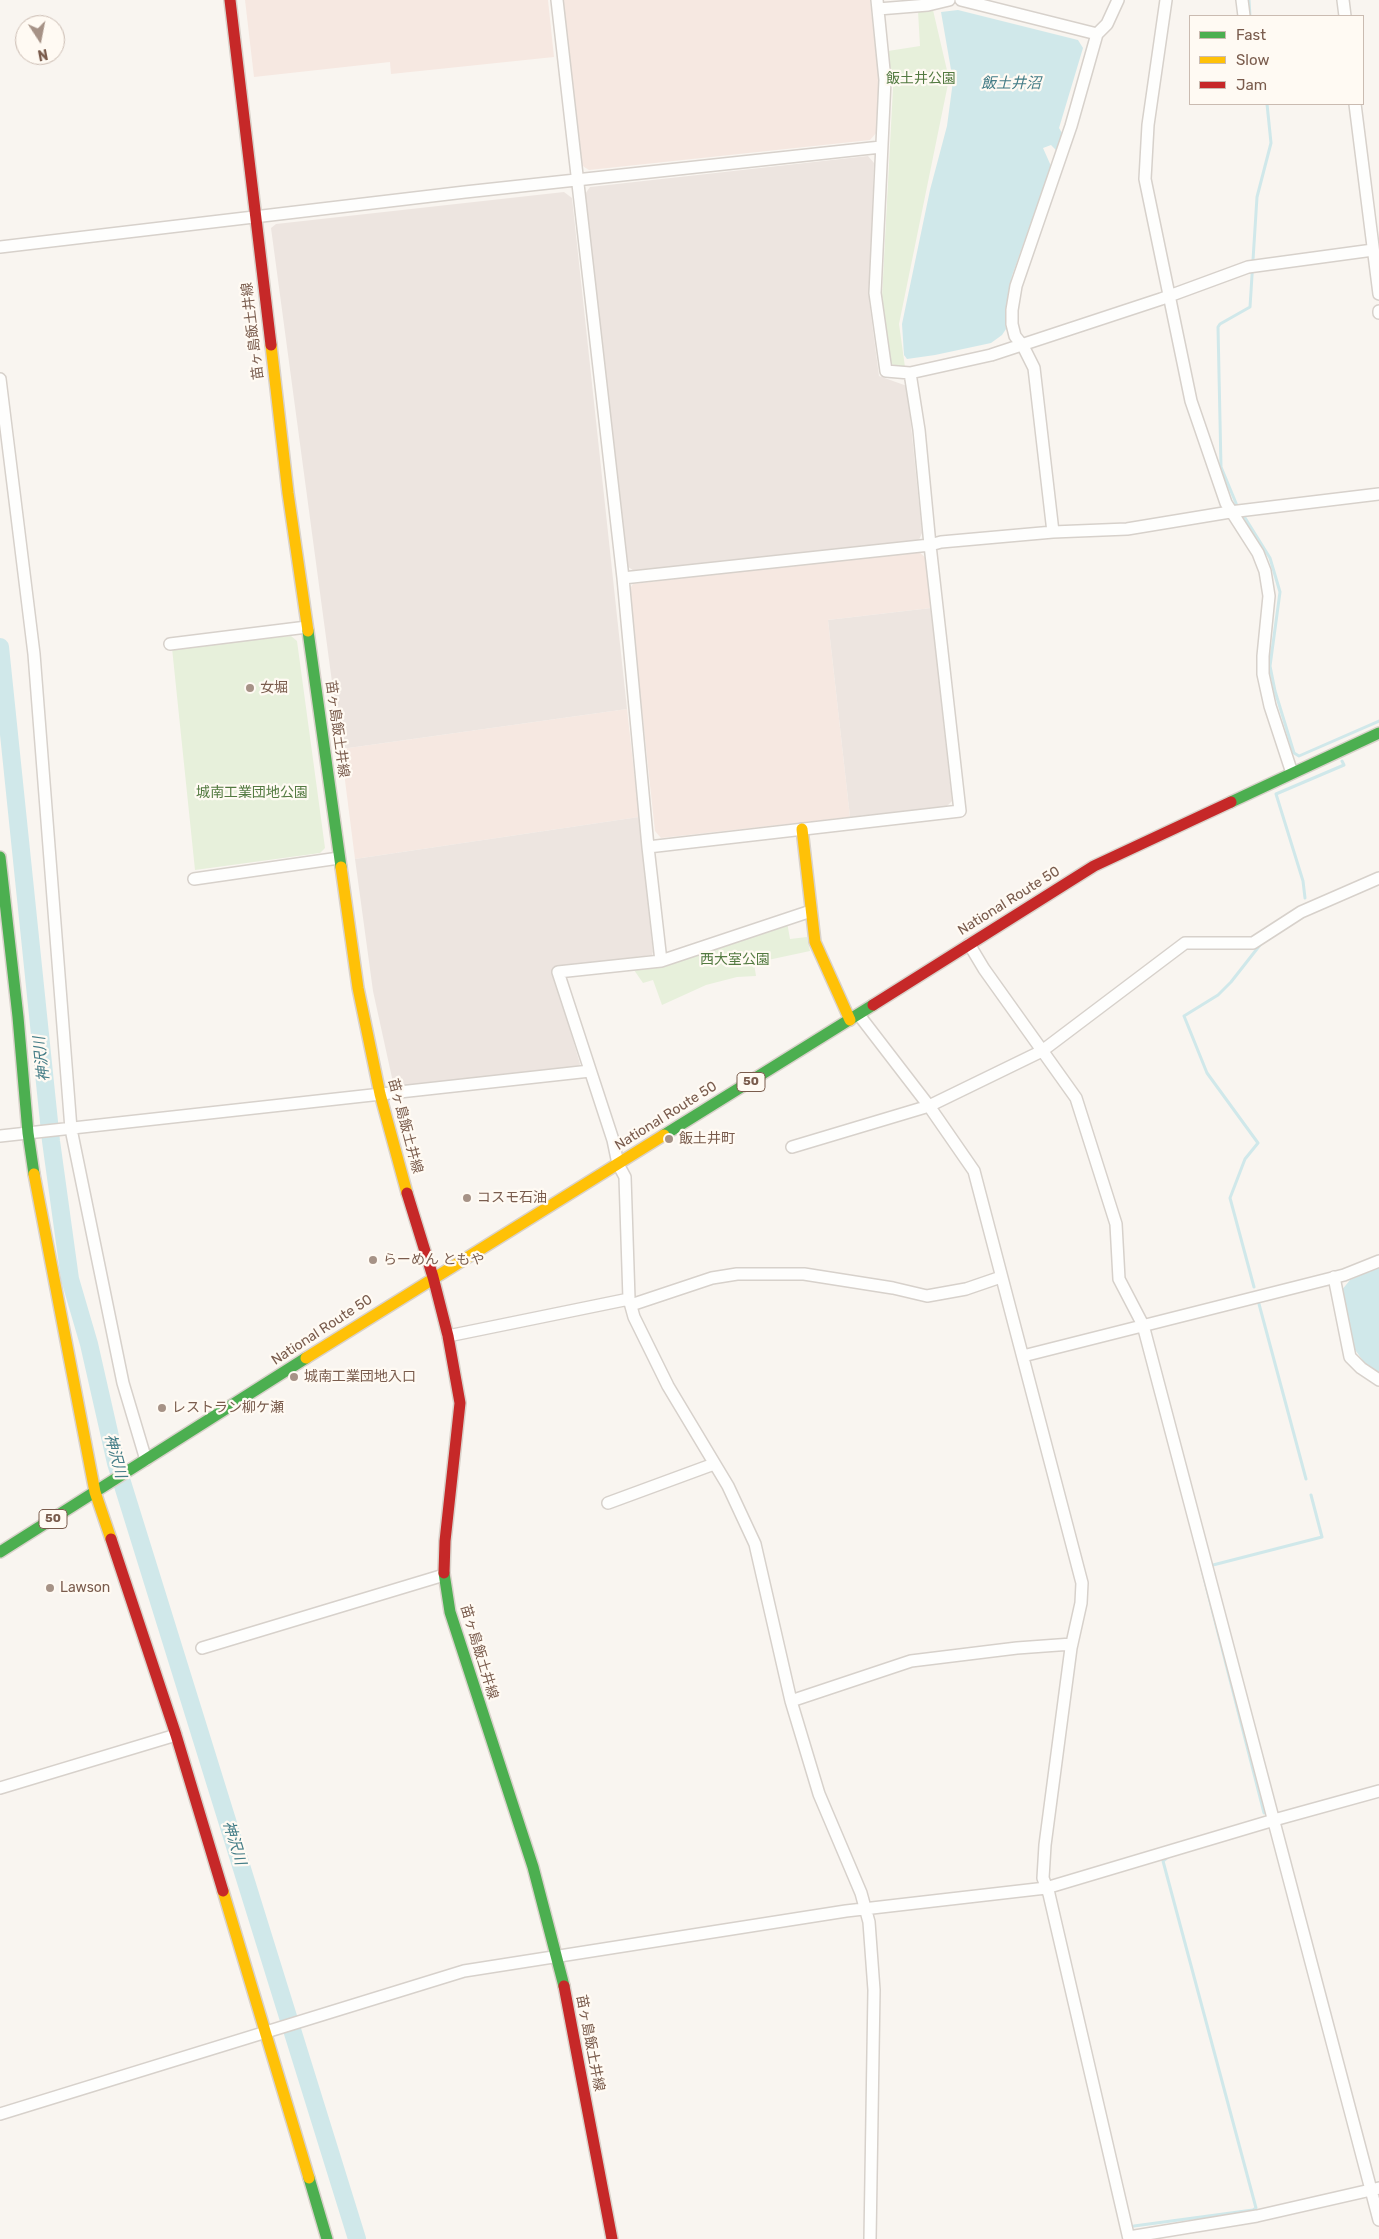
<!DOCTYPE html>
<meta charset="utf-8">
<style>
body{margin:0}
#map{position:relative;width:1379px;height:2239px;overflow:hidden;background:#f9f5f0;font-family:Rubik,sans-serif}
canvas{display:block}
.legend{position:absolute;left:1189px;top:15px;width:175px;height:90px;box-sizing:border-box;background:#fffaf3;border:1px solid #cabbb1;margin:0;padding:6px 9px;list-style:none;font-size:15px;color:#7a5c4d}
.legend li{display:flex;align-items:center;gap:10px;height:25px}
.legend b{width:25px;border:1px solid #cabbb1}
.north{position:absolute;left:15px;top:15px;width:50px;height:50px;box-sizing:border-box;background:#fffaf3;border:1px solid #cabbb1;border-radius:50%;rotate:169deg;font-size:14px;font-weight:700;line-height:20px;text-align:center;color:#7a5c4d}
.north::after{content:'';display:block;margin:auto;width:18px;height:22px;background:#a69286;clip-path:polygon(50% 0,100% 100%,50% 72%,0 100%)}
</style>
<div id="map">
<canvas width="1379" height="2239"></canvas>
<ul class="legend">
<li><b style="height:6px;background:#4caf50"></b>Fast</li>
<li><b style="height:6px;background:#ffc107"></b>Slow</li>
<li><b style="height:6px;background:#c62828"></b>Jam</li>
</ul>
<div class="north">N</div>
</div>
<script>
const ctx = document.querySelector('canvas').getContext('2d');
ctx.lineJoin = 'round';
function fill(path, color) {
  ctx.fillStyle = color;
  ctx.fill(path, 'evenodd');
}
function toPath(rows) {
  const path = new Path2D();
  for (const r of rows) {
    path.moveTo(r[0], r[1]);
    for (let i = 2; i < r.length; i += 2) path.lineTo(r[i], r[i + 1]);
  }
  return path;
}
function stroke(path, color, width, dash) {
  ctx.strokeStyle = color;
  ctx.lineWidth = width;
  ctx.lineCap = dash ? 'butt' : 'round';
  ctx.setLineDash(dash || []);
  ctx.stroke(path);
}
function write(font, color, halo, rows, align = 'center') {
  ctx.font = font + ' Rubik,"Noto Sans JP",sans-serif';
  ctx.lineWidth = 4.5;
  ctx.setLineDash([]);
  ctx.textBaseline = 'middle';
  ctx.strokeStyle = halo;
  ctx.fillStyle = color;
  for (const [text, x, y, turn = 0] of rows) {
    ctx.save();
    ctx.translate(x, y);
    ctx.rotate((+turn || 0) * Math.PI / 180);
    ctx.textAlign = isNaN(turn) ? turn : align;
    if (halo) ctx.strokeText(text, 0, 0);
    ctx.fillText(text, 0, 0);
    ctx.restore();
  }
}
fill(toPath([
 [245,0,548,0,554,57,391,74,390,62,254,77],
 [562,0,870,0,879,82,877,132,870,140,589,170,581,165],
 [918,551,926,558,931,608,828,620,850,817,661,838,655,831,629,590,633,584],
 [627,709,639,817,355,859,341,749]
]), '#f6e8e1');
fill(toPath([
 [868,156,874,163,869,300,879,376,907,386,922,533,919,540,634,571,627,566,585,194,590,187],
 [564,192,572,198,627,709,341,749,271,228,276,224],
 [931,608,952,801,946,807,850,817,828,620],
 [639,817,653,952,652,955,552,968,580,1064,579,1068,394,1087,373,991,355,859]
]), '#ede5e0');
fill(toPath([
 [933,10,949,79,899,324,905,367,890,364,882,297,893,88,888,51,920,46,918,11],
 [291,636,297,641,325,848,320,853,195,870,172,648],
 [787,922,790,939,807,937,810,951,754,963,756,976,737,977,706,985,662,1005,653,980,643,983,634,970,666,965]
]), '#e7f0db');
fill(toPath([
 [958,10,1078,40,1083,48,1059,128,1062,133,1056,150,1051,145,1043,148,1051,166,1012,276,1005,315,1006,329,1002,335,991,343,935,355,907,359,904,355,902,324,930,190,947,126,953,81,941,12],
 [1379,1267,1379,1372,1366,1365,1353,1347,1341,1291,1350,1280]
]), '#d0e8ea');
stroke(toPath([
 [1249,0,1250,16],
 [1238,508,1221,467,1218,327,1220,324,1250,307,1257,197,1271,143,1267,104],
 [1242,513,1270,558,1280,592,1270,666,1275,691,1294,753,1299,756,1379,721],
 [1305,898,1303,881,1276,794,1344,765,1342,761],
 [1254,1287,1230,1198,1245,1159,1258,1143,1207,1073,1184,1016,1218,995,1231,982,1260,945],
 [1259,1304,1306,1479],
 [1213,1565,1322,1537,1311,1495],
 [1202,1570,1264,1813],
 [1134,2226,1253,2210,1256,2208,1163,1861,1168,1857]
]), '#d0e8ea', 3);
stroke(toPath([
 [0,647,51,1141,70,1279,89,1344,116,1463,357,2239]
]), '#d0e8ea', 18);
const street = toPath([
 [557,0,623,578,648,847,661,961,558,972,613,1140,618,1164,625,1177,629,1299,634,1317,668,1386,728,1486,755,1544,791,1701,819,1794,861,1893,869,1922,874,1990,870,2239],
 [877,0,885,80,875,293,886,371,910,373,991,355,1161,299,1248,267,1373,250],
 [961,0,1097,34],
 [1166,0,1148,125,1145,179,1191,401,1226,503,1258,553,1265,571,1269,596,1263,656,1263,674,1270,706,1292,773],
 [1242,0,1244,16],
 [1343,0,1345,16],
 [878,9,928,5,949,0],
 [1355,104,1379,294],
 [0,247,465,192,881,147],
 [1379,311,1379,313],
 [0,379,34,654,71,1129,123,1383,146,1460],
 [1053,532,1034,368,1023,346,1015,336,1012,324,1012,310,1016,286,1071,126,1097,34,1107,24,1118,0],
 [623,578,930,545,941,542,1053,532,1127,529,1230,512,1379,494],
 [170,644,307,627],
 [648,847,960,811,930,545,919,430,910,373],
 [194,879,339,858],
 [969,944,984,969,1076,1098,1116,1224,1119,1279,1143,1325,1379,2220],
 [661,961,811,911],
 [859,1015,929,1106,974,1171,1082,1583,1081,1603,1071,1648,1045,1845,1043,1878,1049,1894,1129,2239],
 [0,1136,590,1071],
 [792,1147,929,1106,1042,1051,1185,943,1253,943,1301,912,1379,878],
 [1334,1277,1350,1357,1361,1368,1379,1380],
 [631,1305,712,1278,737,1274,804,1274,893,1288,927,1296,966,1289,1001,1277],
 [448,1336,629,1299],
 [1023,1356,1344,1275,1379,1261],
 [608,1503,714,1464],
 [202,1648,444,1575],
 [791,1701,911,1661,1017,1648,1072,1644],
 [0,1788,176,1735],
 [0,2114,464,1971,846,1911,1046,1888,1274,1820,1379,1791],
 [1129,2237,1257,2216,1379,2188]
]);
const fast = toPath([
 [308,631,341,867],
 [1231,802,1379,733],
 [0,857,18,1017,28,1133,34,1174],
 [664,1135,873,1005],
 [0,1552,306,1358],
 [444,1573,450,1612,533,1867,564,1986],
 [309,2178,327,2239]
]);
const slow = toPath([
 [271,345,288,493,308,631],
 [802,829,815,942,850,1020],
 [341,867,358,988,380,1094,407,1193],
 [34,1174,95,1492,111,1539],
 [306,1358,664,1135],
 [223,1891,309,2178]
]);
const jam = toPath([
 [230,0,271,345],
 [873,1005,1094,866,1231,802],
 [407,1193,433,1277,448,1336,460,1403,445,1541,444,1573],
 [111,1539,176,1735,223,1891],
 [564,1986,612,2239]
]);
stroke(street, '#d7d1cb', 14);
stroke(fast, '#d9d2cb', 14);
stroke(slow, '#d9d2cb', 14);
stroke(jam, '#d9d2cb', 14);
stroke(street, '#fefefd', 11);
stroke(fast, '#4caf50', 11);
stroke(slow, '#ffc107', 11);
stroke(jam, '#c62828', 11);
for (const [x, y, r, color] of [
 [250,688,5,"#a69286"],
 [669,1139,5,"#a69286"],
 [467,1198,5,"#a69286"],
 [373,1260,5,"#a69286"],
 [294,1377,5,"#a69286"],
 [162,1408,5,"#a69286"],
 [50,1588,5,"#a69286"]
]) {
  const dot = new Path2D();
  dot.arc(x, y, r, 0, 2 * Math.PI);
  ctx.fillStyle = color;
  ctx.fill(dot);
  stroke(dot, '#fffaf3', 2);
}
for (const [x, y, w] of [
 [751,1082,28],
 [53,1519,28]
]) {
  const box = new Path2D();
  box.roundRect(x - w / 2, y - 9.5, w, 19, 4);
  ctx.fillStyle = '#fffaf3';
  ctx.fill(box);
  stroke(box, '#7a5c4d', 1);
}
write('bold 12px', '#7a5c4d', null, [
 ["50",751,1082],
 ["50",53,1519]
]);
write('14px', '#537a41', '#fffaf3', [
 ["飯土井公園",921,79],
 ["城南工業団地公園",252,793],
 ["西大室公園",735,960]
]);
write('14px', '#7a5c4d', '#fffaf3', [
 ["苗ヶ島飯土井線",253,331,-97],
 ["苗ヶ島飯土井線",337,729,82],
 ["National Route 50",1009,901,-32],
 ["National Route 50",666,1116,-32],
 ["苗ヶ島飯土井線",405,1126,75],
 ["National Route 50",322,1330,-33],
 ["苗ヶ島飯土井線",479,1652,73],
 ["苗ヶ島飯土井線",590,2043,79]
]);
write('14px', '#7a5c4d', '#fffaf3', [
 ["女堀",260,688],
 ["飯土井町",679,1139],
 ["コスモ石油",477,1198],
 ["らーめん ともや",383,1260],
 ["城南工業団地入口",304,1377],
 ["レストラン柳ケ瀬",172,1408],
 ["Lawson",60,1588]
], 'left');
write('italic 15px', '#437c86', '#fffaf3', [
 ["飯土井沼",1011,84],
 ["神沢川",42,1059,-96],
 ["神沢川",115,1456,75],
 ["神沢川",234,1843,73]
]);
</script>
